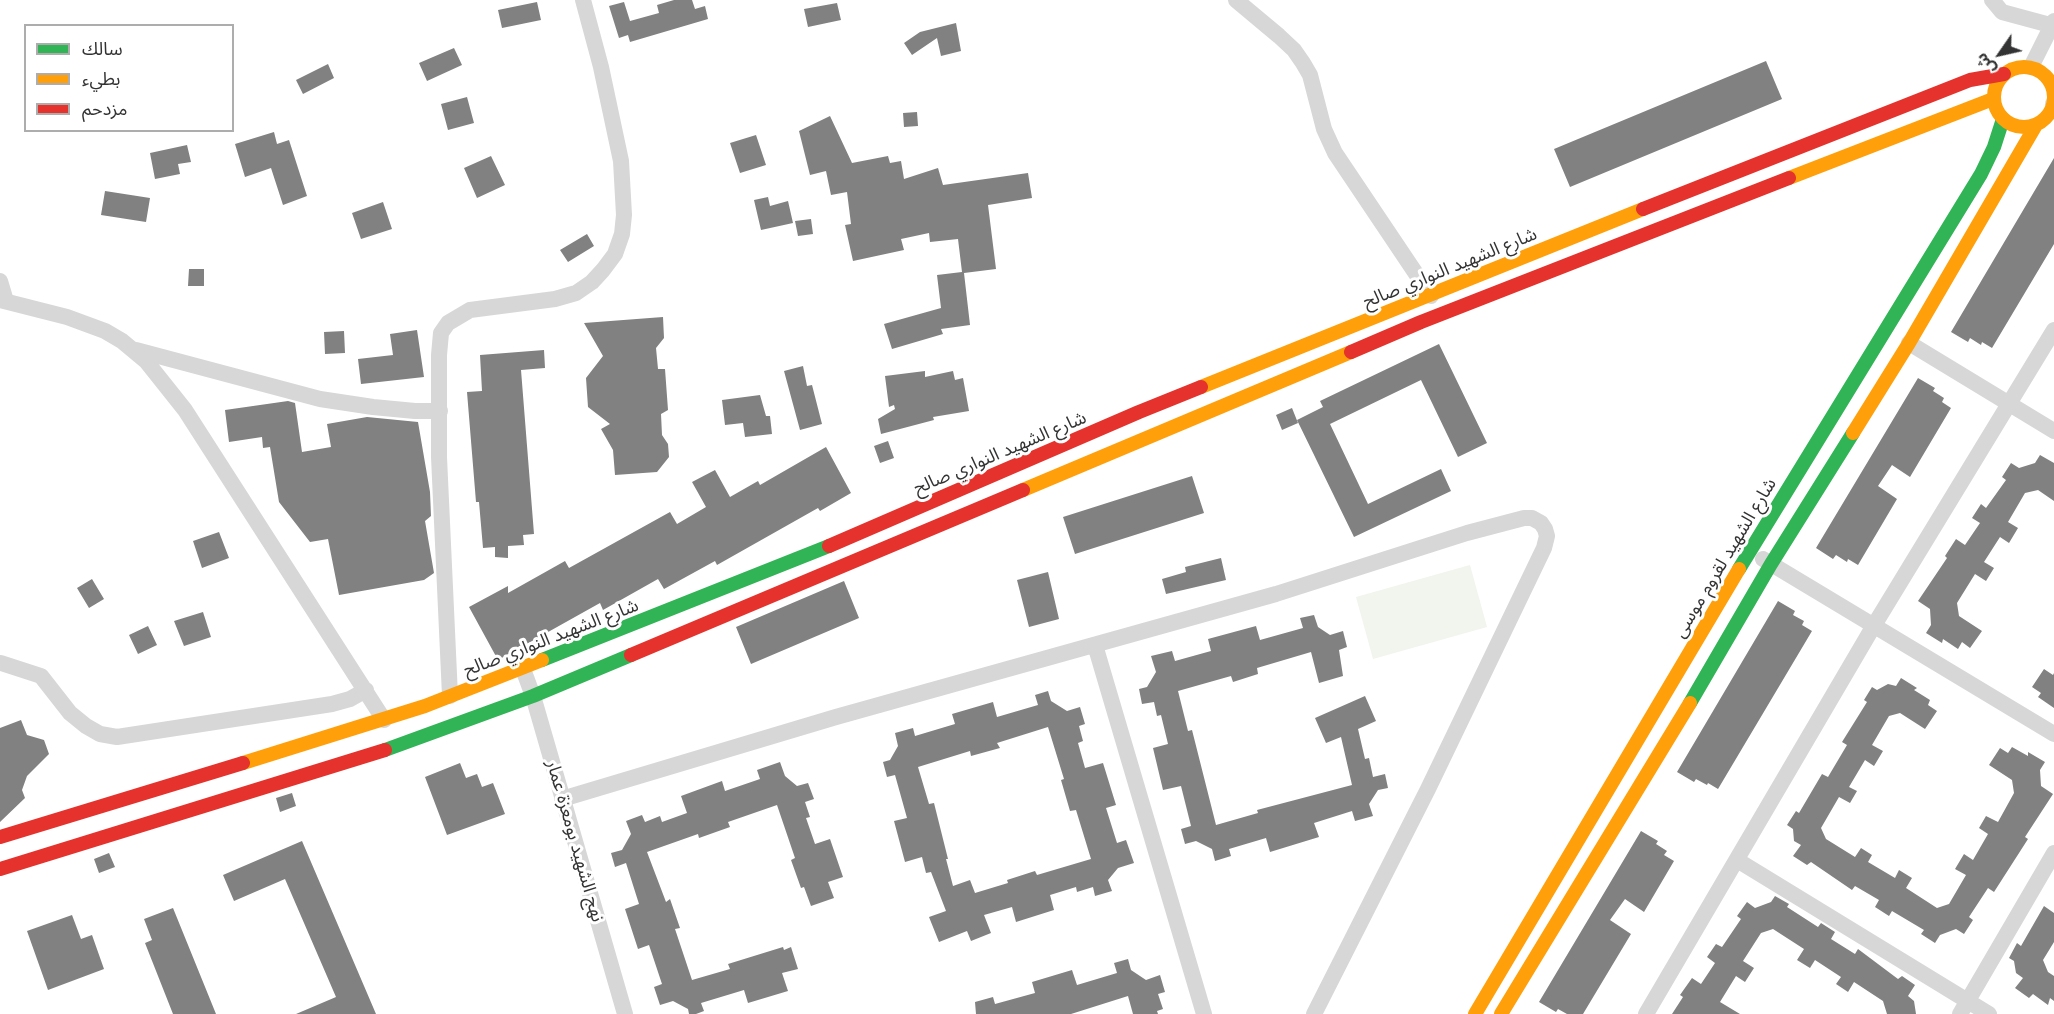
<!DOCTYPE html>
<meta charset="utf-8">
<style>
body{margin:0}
#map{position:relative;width:2054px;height:1014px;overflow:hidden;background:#fff;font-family:Quicksand,"Noto Sans Arabic",sans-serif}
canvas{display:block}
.legend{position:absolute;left:24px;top:24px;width:210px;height:108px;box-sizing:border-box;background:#fff;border:2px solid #adadad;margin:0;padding:8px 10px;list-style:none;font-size:18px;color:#333}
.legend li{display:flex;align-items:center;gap:12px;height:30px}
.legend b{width:30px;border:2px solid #adadad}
.north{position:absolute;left:1970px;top:24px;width:60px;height:60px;-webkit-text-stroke:4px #fff;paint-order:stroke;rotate:236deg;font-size:16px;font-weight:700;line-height:24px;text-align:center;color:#333}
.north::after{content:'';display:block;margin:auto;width:21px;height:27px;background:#333;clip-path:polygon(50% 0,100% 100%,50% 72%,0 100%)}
</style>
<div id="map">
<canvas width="2054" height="1014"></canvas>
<ul class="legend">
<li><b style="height:8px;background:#30b455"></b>سالك</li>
<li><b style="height:8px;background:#ff9f0a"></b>بطيء</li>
<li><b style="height:8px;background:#e5322d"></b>مزدحم</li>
</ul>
<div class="north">ش</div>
</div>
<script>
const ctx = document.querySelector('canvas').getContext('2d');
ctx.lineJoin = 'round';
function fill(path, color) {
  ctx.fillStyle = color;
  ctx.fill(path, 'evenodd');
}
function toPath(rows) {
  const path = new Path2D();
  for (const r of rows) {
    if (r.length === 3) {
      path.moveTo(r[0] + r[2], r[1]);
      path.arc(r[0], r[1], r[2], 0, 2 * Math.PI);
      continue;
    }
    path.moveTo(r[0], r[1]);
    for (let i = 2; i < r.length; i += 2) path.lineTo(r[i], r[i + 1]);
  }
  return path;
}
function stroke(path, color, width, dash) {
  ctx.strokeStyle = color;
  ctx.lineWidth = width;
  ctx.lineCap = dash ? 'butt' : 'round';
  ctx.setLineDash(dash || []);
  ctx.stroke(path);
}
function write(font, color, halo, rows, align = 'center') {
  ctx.font = font + ' Quicksand,"Noto Sans Arabic",sans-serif';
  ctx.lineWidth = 6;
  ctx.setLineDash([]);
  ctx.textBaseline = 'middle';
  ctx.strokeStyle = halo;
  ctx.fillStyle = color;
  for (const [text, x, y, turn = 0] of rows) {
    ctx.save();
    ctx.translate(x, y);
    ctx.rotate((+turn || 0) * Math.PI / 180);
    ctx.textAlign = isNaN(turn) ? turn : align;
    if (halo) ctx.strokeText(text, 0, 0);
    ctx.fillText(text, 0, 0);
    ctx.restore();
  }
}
fill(toPath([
 [1470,565,1487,627,1373,659,1356,597]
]), '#f1f5ed');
fill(toPath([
 [674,0,692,0,695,9,705,6,708,19,630,42,628,35,619,38,609,6,624,2,630,21,659,13,657,5],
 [537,2,541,20,502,28,498,10],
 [837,3,841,20,808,27,804,9],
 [956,23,961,51,941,56,937,38,912,55,904,43,920,32],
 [454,48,462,65,427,81,419,63],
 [1766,61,1782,99,1570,187,1554,149],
 [328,64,334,78,303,94,296,80],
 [467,97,474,123,448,130,441,104],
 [917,112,918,126,904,127,903,113],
 [830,116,852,163,888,156,890,163,901,161,904,179,938,168,943,185,1028,173,1032,198,988,205,996,269,964,273,970,325,941,329,943,334,892,349,884,324,941,308,937,275,962,272,958,239,930,242,929,233,901,239,904,250,853,261,845,225,851,224,847,192,831,195,826,171,810,175,799,131],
 [274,132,277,144,289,140,307,196,283,205,271,168,245,177,235,144],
 [756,135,766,165,740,173,730,143],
 [187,145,191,162,178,164,180,174,155,179,150,153],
 [491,156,505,185,477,198,464,168],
 [2054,158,2054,244,1992,348,1982,342,1981,345,1970,338,1968,342,1951,332],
 [105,191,150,198,146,222,101,215],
 [768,197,770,206,788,201,793,223,761,230,754,200],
 [383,202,392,229,361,239,352,213],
 [811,219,813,234,798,236,795,221],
 [587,234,594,246,568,262,560,250],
 [189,269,204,269,204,286,188,286],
 [663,317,664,338,656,348,658,369,665,369,668,410,661,414,662,435,668,444,669,457,657,472,615,475,613,450,601,429,610,424,588,407,586,378,603,356,584,323],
 [417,330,424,377,361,384,358,359,393,355,390,334],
 [344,331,345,353,325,354,324,332],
 [1439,344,1487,443,1458,457,1421,380,1330,424,1368,504,1441,469,1451,491,1354,537,1297,420,1323,407,1320,401],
 [544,350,545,368,521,370,534,534,523,535,524,545,508,546,508,558,495,557,495,547,483,548,479,502,476,502,467,392,482,391,480,355],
 [803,366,807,386,812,385,822,424,800,430,784,371],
 [925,371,925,377,953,371,955,380,963,378,969,411,933,417,934,420,881,434,878,419,895,409,894,405,889,407,885,376],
 [1918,378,1935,388,1933,391,1944,398,1942,402,1951,408,1910,477,1892,465,1878,486,1897,499,1858,565,1848,559,1847,562,1836,555,1833,559,1816,548],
 [760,395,766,416,770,416,772,434,745,437,743,423,725,425,722,400],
 [288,401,295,403,302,452,331,447,327,424,367,417,418,422,430,492,431,516,425,521,434,573,424,580,339,595,328,539,310,542,279,502,270,447,263,448,262,437,229,442,225,410],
 [1292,408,1298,423,1282,430,1276,415],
 [888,441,894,458,880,463,874,446],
 [826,447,851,493,820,511,818,508,717,565,715,561,664,589,658,579,603,610,600,603,498,660,469,607,508,586,508,593,565,561,569,568,670,512,677,524,706,507,692,482,715,470,730,497,758,481,760,485],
 [2040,455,2054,463,2054,501,2038,490,2025,493,2008,522,2018,528,2009,543,2000,537,1984,562,1994,568,1986,581,1975,574,1957,603,1959,616,1982,631,1970,648,1962,642,1958,649,1943,639,1942,643,1926,633,1931,625,1930,609,1918,601,1947,558,1945,556,1956,539,1965,545,1980,523,1972,518,1981,504,1986,508,2006,480,2002,477,2011,463,2019,468,2035,463],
 [1192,476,1204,513,1075,554,1063,517],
 [219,532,229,558,202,568,193,541],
 [1221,558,1226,580,1166,594,1162,579,1186,572,1185,567],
 [1048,572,1059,619,1029,627,1017,580],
 [92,579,104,599,89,608,77,588],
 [844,581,859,618,751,664,736,627],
 [1778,601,1795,611,1793,615,1804,621,1802,625,1812,631,1718,789,1708,783,1707,785,1696,779,1694,782,1677,772],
 [203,612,211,637,184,646,174,621],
 [1314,615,1318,627,1330,635,1343,631,1347,647,1339,650,1343,676,1319,683,1311,652,1257,668,1258,674,1233,682,1231,676,1178,691,1188,731,1192,730,1216,825,1258,813,1257,810,1352,785,1341,737,1326,743,1315,718,1365,696,1376,721,1358,729,1365,759,1369,758,1373,777,1385,774,1388,788,1378,790,1369,804,1373,816,1355,821,1352,811,1314,823,1319,837,1270,852,1266,838,1229,849,1231,856,1215,861,1212,849,1196,841,1185,844,1181,829,1191,826,1181,786,1163,790,1153,748,1168,744,1161,715,1157,716,1154,702,1142,704,1139,689,1147,687,1156,672,1151,656,1172,651,1175,661,1211,651,1208,639,1256,626,1260,640,1303,628,1300,618],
 [148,626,157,645,138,654,129,635],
 [2044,669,2053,675,2054,673,2054,708,2038,697,2041,693,2032,687],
 [1901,678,1917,688,1914,690,1930,700,1928,705,1937,711,1925,729,1900,713,1889,716,1872,745,1883,751,1874,766,1865,760,1849,787,1857,791,1850,803,1839,797,1821,828,1826,839,1855,857,1861,848,1872,855,1868,862,1895,878,1899,870,1912,878,1906,888,1937,908,1949,904,1966,875,1955,869,1964,854,1973,860,1988,834,1979,828,1986,816,1998,822,2014,793,2012,780,1989,765,2000,748,2008,753,2012,747,2028,756,2028,752,2045,762,2040,770,2041,786,2053,794,2025,837,2028,839,1994,892,1988,888,1969,917,1973,920,1964,934,1956,929,1940,935,1935,943,1921,934,1924,930,1892,911,1889,916,1875,907,1879,900,1855,886,1852,890,1811,862,1807,865,1793,856,1801,845,1794,841,1793,829,1787,825,1796,811,1799,813,1822,774,1828,777,1847,745,1842,742,1867,702,1864,700,1872,687,1877,690,1888,684,1896,686],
 [1048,691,1051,701,1067,711,1080,707,1085,724,1079,726,1083,741,1078,743,1085,768,1103,763,1116,805,1106,808,1117,843,1126,840,1134,863,1118,868,1108,880,1112,891,1095,896,1093,887,1077,892,1076,887,1050,895,1054,910,1016,922,1012,907,984,915,991,933,971,941,967,931,939,942,929,917,946,911,931,872,926,873,922,857,905,862,894,821,907,818,895,775,887,777,883,762,890,760,898,746,895,733,913,728,915,736,955,724,952,714,993,702,997,717,1038,705,1035,695],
 [1048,727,1064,779,1061,780,1070,811,1076,810,1091,859,1037,875,1035,871,1007,880,1008,883,975,893,970,880,953,886,946,859,948,859,934,803,929,804,918,767,970,751,971,756,1000,748,997,743],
 [21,720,27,735,44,740,49,754,27,776,22,790,25,798,0,822,0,728],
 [780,762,785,776,797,786,808,783,814,799,805,802,810,817,806,818,815,844,830,839,843,877,828,882,834,898,811,906,804,887,801,888,791,860,795,858,777,805,728,822,730,827,699,838,698,834,647,852,666,902,670,899,680,928,675,929,692,980,730,969,728,964,783,947,784,950,791,947,798,969,782,973,788,991,748,1003,744,990,701,1003,704,1011,696,1014,689,1014,688,1009,673,1001,660,1005,654,987,662,984,649,945,638,949,625,909,639,904,626,863,615,867,611,853,622,850,631,834,626,821,642,815,645,822,660,816,662,822,687,813,681,796,722,781,725,791,760,779,757,770],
 [460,763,466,778,477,774,482,787,493,783,505,814,447,835,425,777],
 [292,793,296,806,280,812,276,798],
 [1641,831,1658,841,1656,844,1667,851,1664,855,1674,861,1644,912,1625,899,1610,920,1631,934,1583,1014,1567,1014,1558,1009,1556,1012,1539,1002],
 [302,841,376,1014,296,1014,336,997,285,879,234,901,223,875],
 [109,853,115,867,99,873,94,859],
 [1775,896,1789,904,1787,907,1818,927,1821,923,1835,932,1831,939,1855,954,1858,949,1898,979,1902,976,1915,985,1908,996,1914,1001,1916,1014,1887,1014,1883,1001,1854,982,1848,992,1836,984,1841,977,1815,960,1810,968,1797,960,1804,949,1773,929,1761,933,1743,961,1754,968,1745,982,1736,976,1720,1002,1740,1014,1672,1014,1683,997,1680,995,1692,978,1701,984,1715,963,1707,957,1716,944,1722,947,1741,919,1737,916,1747,902,1755,908,1771,902],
 [2044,906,2054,913,2054,942,2043,960,2048,972,2054,976,2054,1001,2050,998,2048,1005,2033,994,2029,998,2015,988,2023,978,2016,973,2014,961,2009,958,2017,943,2021,946],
 [173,908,216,1014,173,1014,145,943,152,940,144,919],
 [72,915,81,939,92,935,104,969,48,990,27,931],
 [1128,959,1131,970,1146,980,1160,975,1165,992,1158,994,1163,1009,1157,1011,1158,1014,1133,1014,1128,996,1071,1014,976,1014,975,1002,993,997,995,1004,1035,993,1032,982,1072,970,1077,985,1117,973,1114,963]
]), '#818181');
stroke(toPath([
 [1236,0,1279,36,1294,50,1303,63,1310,75,1324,129,1335,153,1431,296],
 [1992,0,2002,12,2054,26],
 [2031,67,2054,21],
 [2053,104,2054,105],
 [0,281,6,301],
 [0,300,67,317,105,331,122,341,146,361,185,410,384,720],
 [1909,343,2054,431],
 [136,350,320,399,373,407,415,411,440,411],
 [1763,559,2054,734],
 [1095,645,1204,1014],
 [1,663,41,676,70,713,86,726,100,734,117,737,332,704,350,699,366,690],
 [523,669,533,696,625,1014],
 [450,696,439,457,439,355,441,333,448,323,470,310,555,299,576,293,592,282,603,270,615,254,622,234,624,215,621,161,601,67,583,0],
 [562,799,836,717,1276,594,1467,533,1524,518,1532,518,1541,523,1545,529,1547,536,1544,548,1428,789,1314,1014],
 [1737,860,1989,1014],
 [1646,1014,1873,627,2054,330],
 [1960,1014,2054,853]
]), '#d7d7d7', 16);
stroke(toPath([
 [1739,569,1981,174,1994,147,2003,119],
 [542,660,829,546],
 [1690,703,1771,564,1853,433],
 [385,750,533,696,631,655]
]), '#30b455', 14);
stroke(toPath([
 [2024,97,30],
 [1789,178,1993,99],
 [1201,387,1643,209],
 [1853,433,1909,343,2036,125],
 [1023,490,1351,352],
 [243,763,425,706,542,660],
 [1475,1014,1739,569],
 [1501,1014,1690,703]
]), '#ff9f0a', 14);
stroke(toPath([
 [1643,209,1970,80,2004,74],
 [1351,352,1421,322,1789,178],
 [829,546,1139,412,1201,387],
 [631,655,1023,490],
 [0,837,243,763],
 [0,869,385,750]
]), '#e5322d', 14);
write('18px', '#333', '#fff', [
 ["شارع الشهيد النواري صالح",1450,268,-22],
 ["شارع الشهيد النواري صالح",1000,453,-23],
 ["شارع الشهيد لقروم موسى",1725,558,-59],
 ["شارع الشهيد النواري صالح",551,638,-21],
 ["نهج الشهيد بومعزة عمار",575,841,74]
]);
</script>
